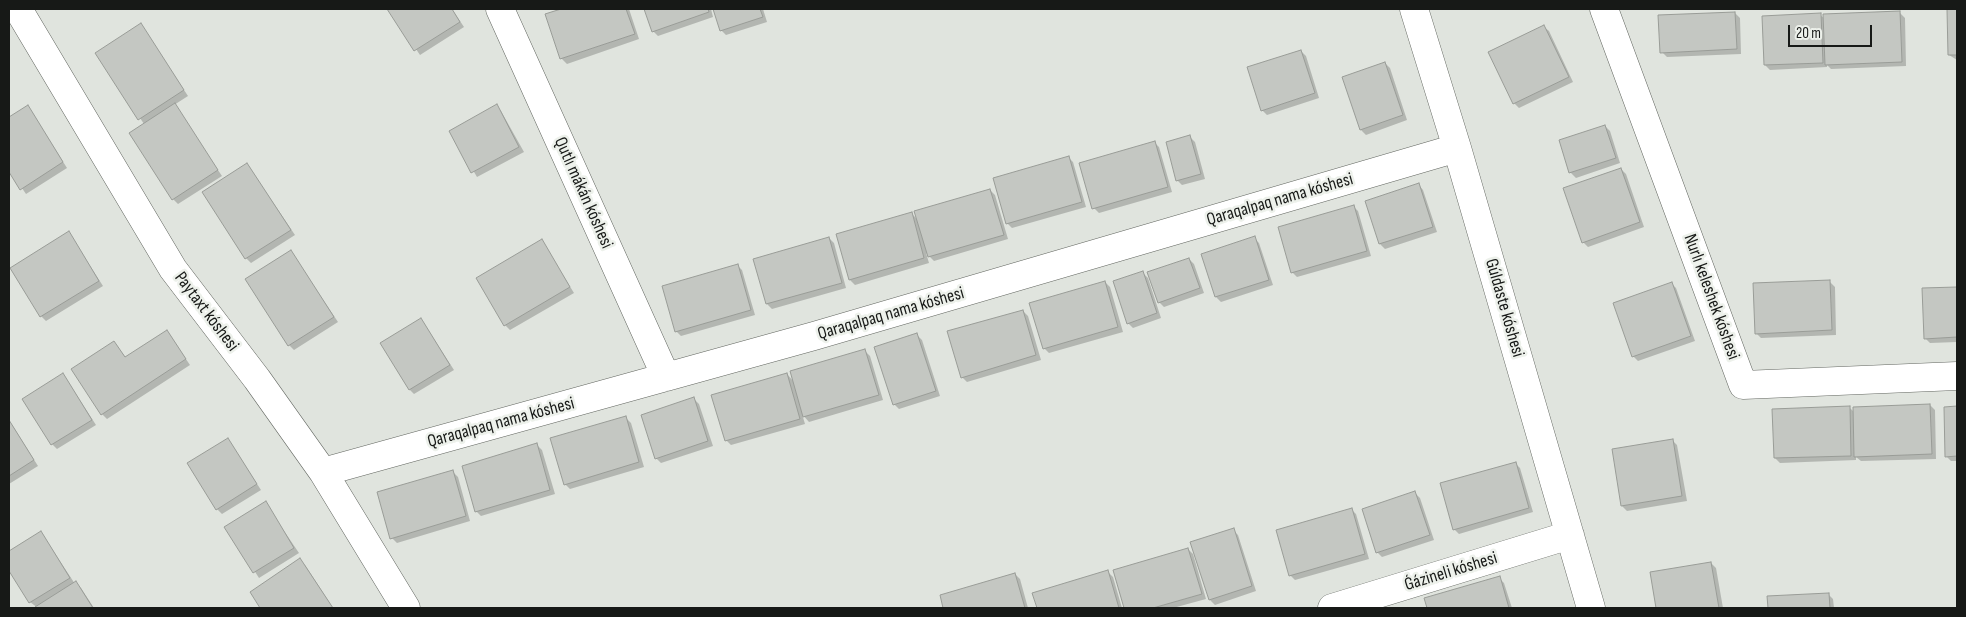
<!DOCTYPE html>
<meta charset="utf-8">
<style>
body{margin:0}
#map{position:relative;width:1966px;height:617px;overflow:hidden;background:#e0e4de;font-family:"Sofia Sans Condensed",sans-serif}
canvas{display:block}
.frame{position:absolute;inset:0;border:10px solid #171917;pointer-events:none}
.scale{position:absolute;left:1788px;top:25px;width:84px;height:22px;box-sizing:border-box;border:2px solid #171917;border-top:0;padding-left:6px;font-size:15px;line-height:18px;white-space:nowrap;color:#171917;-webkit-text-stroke:4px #edf1eb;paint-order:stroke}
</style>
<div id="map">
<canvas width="1966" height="617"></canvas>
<div class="frame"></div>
<div class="scale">20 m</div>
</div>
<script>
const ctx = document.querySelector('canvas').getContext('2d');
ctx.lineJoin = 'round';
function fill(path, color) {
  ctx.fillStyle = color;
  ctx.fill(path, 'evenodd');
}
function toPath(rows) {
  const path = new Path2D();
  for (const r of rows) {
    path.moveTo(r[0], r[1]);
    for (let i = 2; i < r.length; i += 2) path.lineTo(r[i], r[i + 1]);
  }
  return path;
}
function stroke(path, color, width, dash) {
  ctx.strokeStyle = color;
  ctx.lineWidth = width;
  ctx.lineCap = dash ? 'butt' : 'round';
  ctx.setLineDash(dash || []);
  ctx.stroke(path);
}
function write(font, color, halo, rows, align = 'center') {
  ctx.font = font + ' "Sofia Sans Condensed",sans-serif';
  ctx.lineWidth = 5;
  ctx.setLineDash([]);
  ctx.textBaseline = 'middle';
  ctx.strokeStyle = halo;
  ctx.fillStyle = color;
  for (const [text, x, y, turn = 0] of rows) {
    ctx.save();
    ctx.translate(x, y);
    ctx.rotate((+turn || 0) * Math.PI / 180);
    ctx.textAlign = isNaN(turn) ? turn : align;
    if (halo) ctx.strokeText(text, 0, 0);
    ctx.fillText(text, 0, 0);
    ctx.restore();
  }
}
fill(toPath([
 [389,9,452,9,464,27,420,55],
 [564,9,629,9,639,39,567,64,562,59,546,15],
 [645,9,711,9,713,17,658,36,653,31],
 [714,9,763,9,767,22,726,35,721,30],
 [1948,9,1957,9,1957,60,1949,55],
 [1735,13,1740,18,1741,54,1667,57,1662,52],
 [1900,13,1905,18,1906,66,1831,69,1827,65,1827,67,1770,70,1765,65,1820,15,1824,18],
 [141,25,188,96,174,105,222,176,178,204,173,199,144,124,97,53],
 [1544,27,1549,31,1573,82,1519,108,1514,103],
 [1301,51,1306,56,1319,98,1267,115,1262,110],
 [1385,63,1390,68,1407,120,1366,135,1361,130,1343,78],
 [28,106,67,168,26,194,9,169,9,118],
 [496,106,501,111,524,152,477,177,450,131],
 [1605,126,1610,131,1620,163,1576,178,1571,173,1560,141],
 [1190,137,1195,142,1205,179,1182,185,1177,180],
 [1154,142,1159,147,1172,192,1099,213,1094,208],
 [1068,157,1073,162,1086,207,1012,228,1007,223],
 [247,164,295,235,251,263,246,258],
 [1621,169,1626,174,1644,227,1588,247,1583,242],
 [1418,184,1423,190,1437,232,1385,249,1380,244],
 [990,190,995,195,1008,239,934,261,926,253,929,263,855,285,850,280,911,213,919,221],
 [1353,206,1358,211,1371,256,1297,277,1292,272],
 [69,233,103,286,46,321,41,316],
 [829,238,834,243,846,288,772,309,767,304,755,260],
 [1254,238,1259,243,1273,285,1221,302,1216,297,1202,255],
 [542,241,574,293,510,330,505,325],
 [291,252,338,322,294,350,289,345],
 [1189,259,1194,264,1204,293,1164,307,1159,302],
 [737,265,742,270,755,315,681,336,676,331],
 [1143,273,1148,278,1161,318,1133,328,1128,323],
 [1105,282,1110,287,1123,332,1049,353,1044,348],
 [1830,282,1835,287,1836,335,1761,338,1756,333],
 [1671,283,1676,288,1695,341,1638,361,1633,356],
 [1957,288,1957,342,1930,343,1925,338,1923,290],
 [1023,311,1028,316,1041,360,967,382,962,377],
 [421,319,454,370,414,394,409,389],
 [167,331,190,365,107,419,102,414,114,342,126,358],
 [917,335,922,340,940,396,899,409,894,404],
 [865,351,870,356,883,400,809,422,802,414,805,424,731,445,726,440,787,374,794,382],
 [63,374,96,425,57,449,52,444],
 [694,399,699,404,713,446,661,463,656,458],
 [1930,405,1935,410,1936,459,1861,461,1856,457,1856,460,1780,463,1775,458,1849,407,1854,412],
 [1957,407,1957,461,1951,461,1946,456,1945,408],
 [626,418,631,423,644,467,570,489,565,484],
 [9,420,38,466,9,484],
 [228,439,261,490,222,514,217,509],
 [1672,440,1677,445,1687,501,1627,511,1622,506],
 [537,445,542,450,555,494,481,516,476,511],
 [1515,463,1520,468,1533,512,1459,534,1454,529],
 [453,472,458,477,470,521,397,543,392,538],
 [1415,493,1420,498,1434,540,1382,557,1377,552],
 [265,503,299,553,259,578,226,527],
 [1351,509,1356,514,1369,559,1295,580,1290,575],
 [1233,530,1238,535,1256,591,1215,605,1210,600],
 [41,532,75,584,81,588,94,608,38,608,30,602,9,568,9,552],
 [1188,549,1193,554,1206,599,1173,608,1125,608,1114,571],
 [1711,563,1716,568,1723,608,1657,608,1652,573],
 [305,565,333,608,262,608,251,592],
 [1108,572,1113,577,1122,608,1038,608,1034,593],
 [1015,574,1020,579,1028,608,945,608,941,596],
 [1499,578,1504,583,1512,608,1428,608,1426,599],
 [1828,594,1833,599,1834,608,1769,608,1768,597]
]), '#0003');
const building = toPath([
 [387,9,452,9,460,22,414,51,387,9],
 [561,9,626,9,635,34,560,59,545,14,561,9],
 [644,9,708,9,709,12,652,32,644,9],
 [713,9,760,9,763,17,720,31,713,9],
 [1947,9,1957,9,1957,55,1948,55,1947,9],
 [1900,11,1902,62,1825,65,1823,14,1900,11],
 [1735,12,1737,49,1660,53,1658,15,1735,12],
 [1821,13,1823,63,1764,65,1762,16,1821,13],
 [141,23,184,90,138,120,95,53,141,23],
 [1544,25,1569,77,1513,104,1488,52,1544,25],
 [1301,50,1315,93,1261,111,1247,67,1301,50],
 [1385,62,1403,115,1360,130,1342,77,1385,62],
 [175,103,218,170,172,200,129,133,175,103],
 [497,104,519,147,471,173,449,131,497,104],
 [28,105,63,162,20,190,9,172,9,117,28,105],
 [1605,125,1616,158,1569,173,1559,140,1605,125],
 [1190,135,1201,174,1176,181,1166,142,1190,135],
 [1155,141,1168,187,1092,209,1079,163,1155,141],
 [1069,156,1082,202,1006,224,993,178,1069,156],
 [247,163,291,230,245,259,202,192,247,163],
 [1621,168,1640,222,1582,243,1563,188,1621,168],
 [1419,183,1433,227,1379,244,1365,201,1419,183],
 [990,189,1004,235,928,257,914,211,990,189],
 [1354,205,1367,251,1291,273,1278,227,1354,205],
 [912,212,924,258,849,280,836,234,912,212],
 [69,231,99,281,40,317,10,268,69,231],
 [1255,236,1269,280,1215,297,1201,254,1255,236],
 [829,237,842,283,766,304,753,259,829,237],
 [542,239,570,287,504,326,476,278,542,239],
 [291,250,334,317,288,346,245,279,291,250],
 [1189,258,1200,288,1158,303,1147,272,1189,258],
 [738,264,751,310,675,332,662,286,738,264],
 [1143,271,1157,313,1127,324,1113,281,1143,271],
 [1830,280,1832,330,1755,334,1753,283,1830,280],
 [1105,281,1118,327,1043,349,1029,303,1105,281],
 [1672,282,1691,336,1632,357,1613,303,1672,282],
 [1957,287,1957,337,1924,339,1922,288,1957,287],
 [1023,310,1036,355,961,378,947,331,1023,310],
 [421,318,450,365,409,390,380,343,421,318],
 [167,330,186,359,101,415,71,369,114,341,125,357,167,330],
 [917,333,936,391,893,405,874,347,917,333],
 [865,349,879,395,803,417,790,371,865,349],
 [63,373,92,420,51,445,22,399,63,373],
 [787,373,800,419,725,441,711,395,787,373],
 [694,397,708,441,655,459,641,415,694,397],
 [1930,404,1932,454,1854,457,1853,407,1930,404],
 [1850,406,1851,456,1774,458,1772,409,1850,406],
 [1957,406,1957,456,1945,457,1944,407,1957,406],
 [626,416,639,462,564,485,550,438,626,416],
 [9,420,34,460,9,476,9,420],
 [228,438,257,484,216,510,187,463,228,438],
 [1673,439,1682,496,1621,506,1612,449,1673,439],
 [537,443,550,490,475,512,462,466,537,443],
 [1516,462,1529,508,1453,530,1440,483,1516,462],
 [453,470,466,516,390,539,377,492,453,470],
 [1415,491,1430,535,1376,553,1362,509,1415,491],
 [266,501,294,548,253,573,224,527,266,501],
 [1352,508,1365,554,1289,576,1276,530,1352,508],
 [1234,528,1252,586,1209,600,1190,542,1234,528],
 [41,531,70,578,29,603,9,571,9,551,41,531],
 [1188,548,1202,594,1153,608,1124,608,1113,570,1188,548],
 [300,558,333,608,260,608,250,592,300,558],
 [1711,562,1719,608,1656,608,1650,572,1711,562],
 [1108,570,1119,608,1037,608,1032,593,1108,570],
 [1015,573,1025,608,943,608,940,595,1015,573],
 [1500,576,1509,608,1427,608,1424,598,1500,576],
 [76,581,93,608,36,608,35,607,76,581],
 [1829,593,1830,608,1768,608,1767,596,1829,593]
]);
fill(building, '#c4c7c2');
stroke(building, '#999c97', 1);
const street = toPath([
 [18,9,173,269,257,379,323,472,406,608],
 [500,9,666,377],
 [1414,9,1457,148,1591,608],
 [1604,9,1743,385,1957,376],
 [323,472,814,336,1457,148],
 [1332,608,1570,535]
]);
stroke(street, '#636761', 29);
stroke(street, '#fff', 28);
write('18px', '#171917', '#edf1eb', [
 ["Qutlı mákán kóshesi",583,193,66],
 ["Qaraqalpaq nama kóshesi",1280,200,-16],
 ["Nurlı keleshek kóshesi",1711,297,70],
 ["Gúldaste kóshesi",1504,308,74],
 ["Paytaxt kóshesi",206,312,53],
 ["Qaraqalpaq nama kóshesi",891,314,-16],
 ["Qaraqalpaq nama kóshesi",501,423,-15],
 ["Ǵázineli kóshesi",1451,572,-17]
]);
</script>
